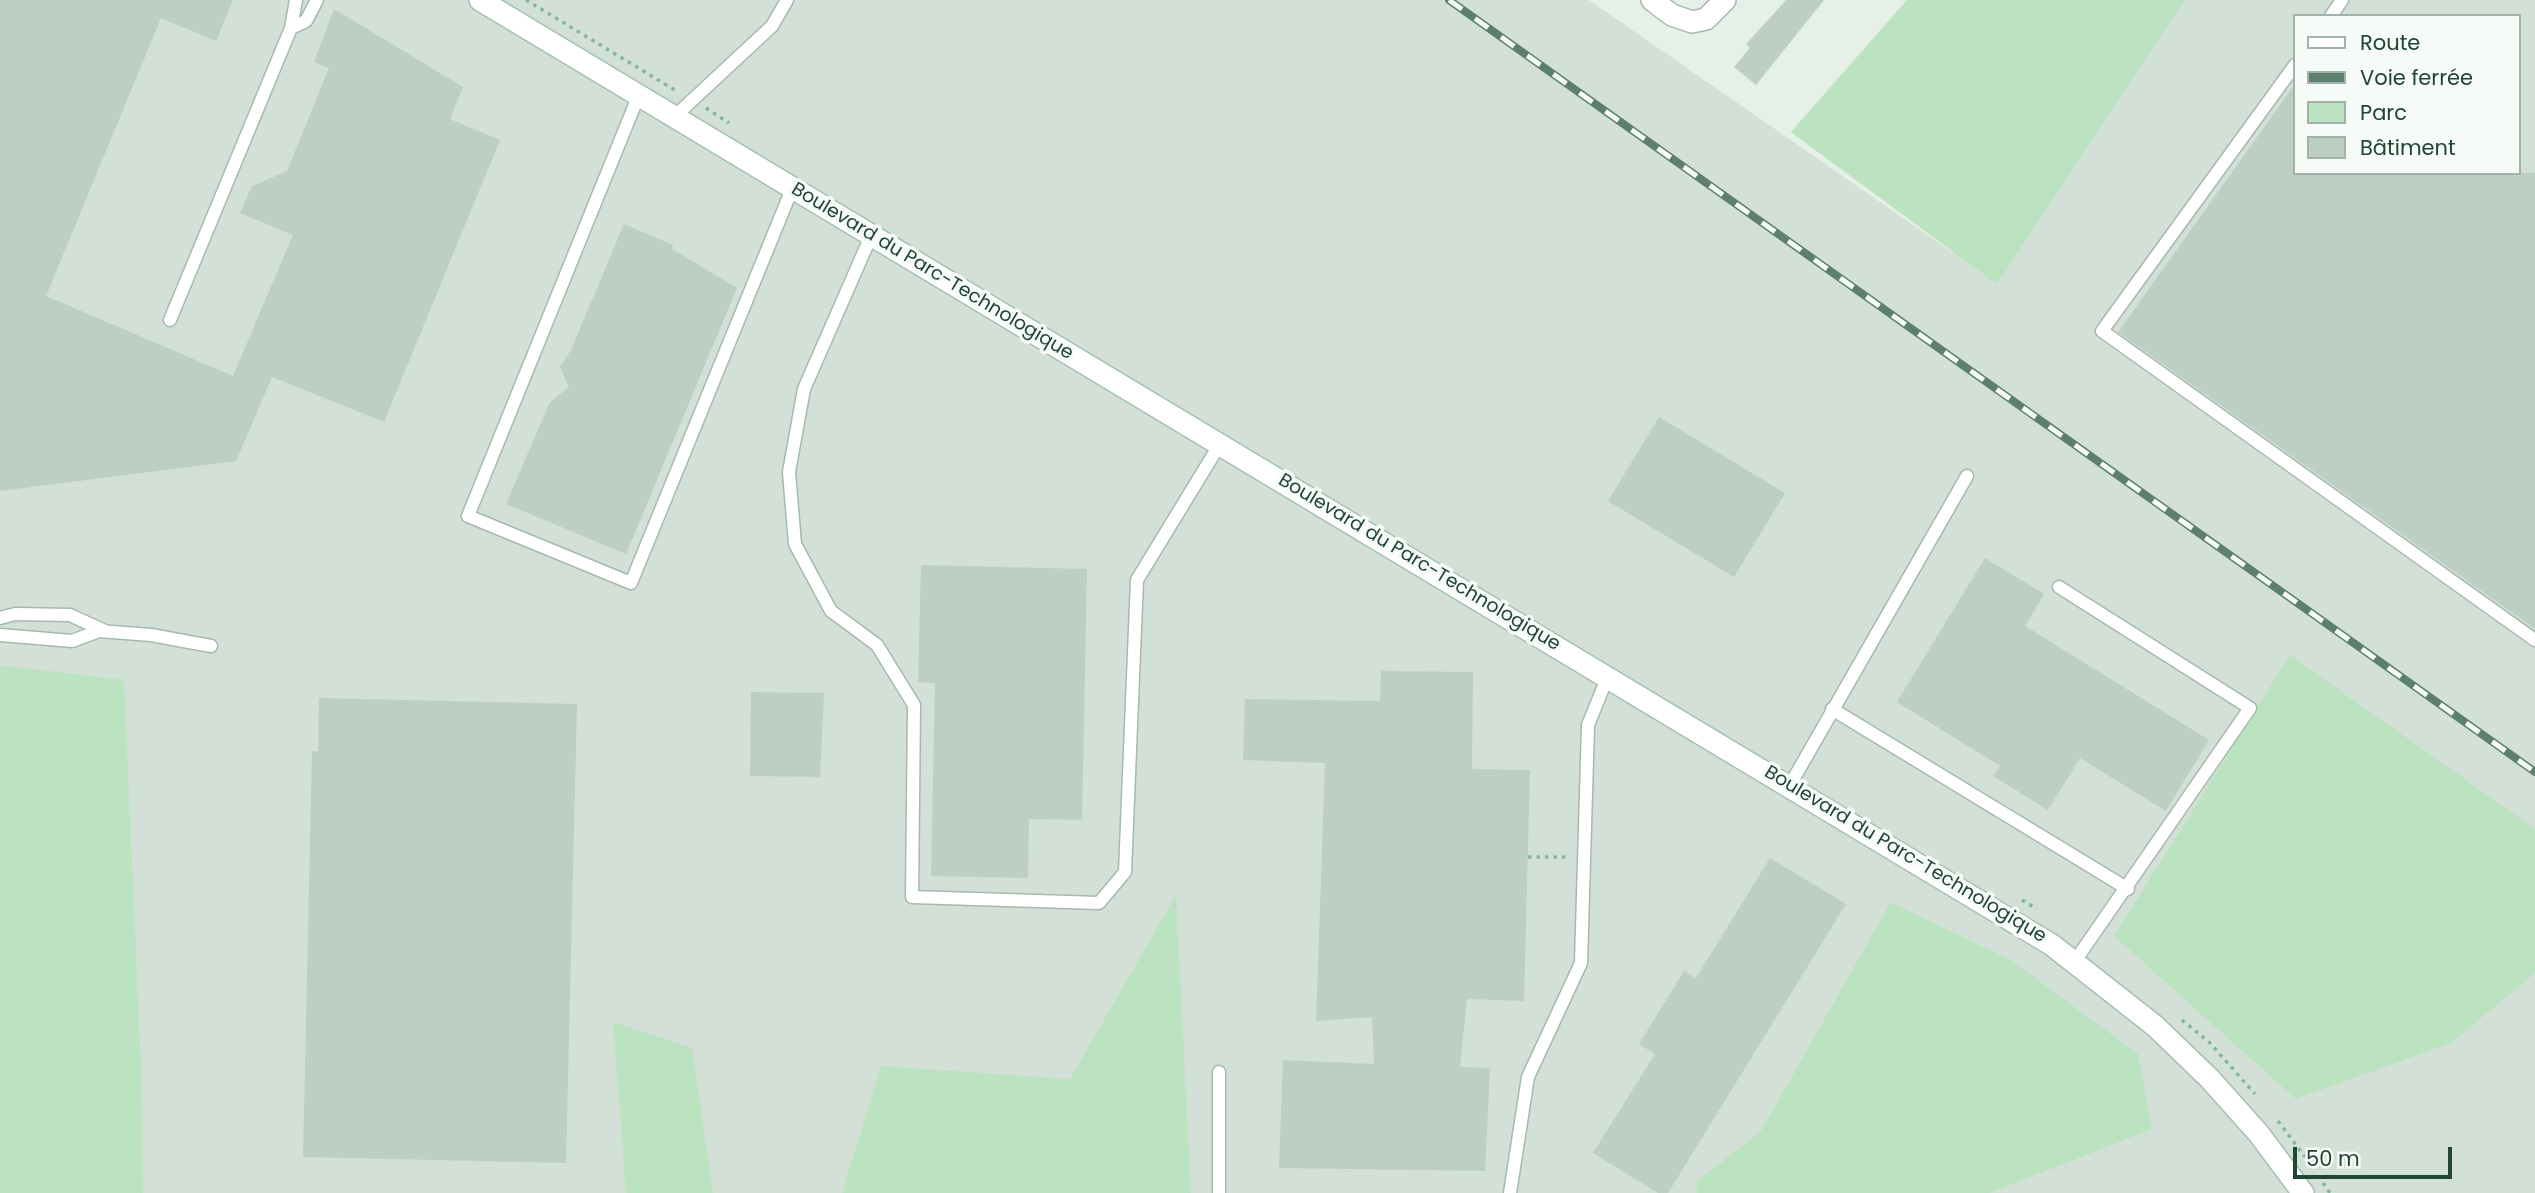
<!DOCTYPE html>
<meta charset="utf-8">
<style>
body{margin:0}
#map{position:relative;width:2535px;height:1193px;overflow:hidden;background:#e5f0e9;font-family:Poppins,sans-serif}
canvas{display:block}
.legend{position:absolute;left:2293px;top:14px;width:228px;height:161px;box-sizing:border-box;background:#f6fbf8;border:2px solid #a1b2aa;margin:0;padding:9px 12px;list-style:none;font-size:21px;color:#214435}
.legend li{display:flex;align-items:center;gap:14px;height:35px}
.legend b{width:35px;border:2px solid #a1b2aa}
.scale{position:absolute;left:2293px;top:1147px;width:159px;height:32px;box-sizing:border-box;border:4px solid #214435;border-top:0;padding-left:9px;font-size:21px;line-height:24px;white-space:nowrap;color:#214435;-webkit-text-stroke:5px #f6fbf8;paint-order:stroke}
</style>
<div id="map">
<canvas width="2535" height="1193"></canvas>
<ul class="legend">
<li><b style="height:9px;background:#fff"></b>Route</li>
<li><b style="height:9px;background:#5c7f70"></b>Voie ferrée</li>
<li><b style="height:19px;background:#bce3bf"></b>Parc</li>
<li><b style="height:19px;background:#bdcec4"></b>Bâtiment</li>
</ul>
<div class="scale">50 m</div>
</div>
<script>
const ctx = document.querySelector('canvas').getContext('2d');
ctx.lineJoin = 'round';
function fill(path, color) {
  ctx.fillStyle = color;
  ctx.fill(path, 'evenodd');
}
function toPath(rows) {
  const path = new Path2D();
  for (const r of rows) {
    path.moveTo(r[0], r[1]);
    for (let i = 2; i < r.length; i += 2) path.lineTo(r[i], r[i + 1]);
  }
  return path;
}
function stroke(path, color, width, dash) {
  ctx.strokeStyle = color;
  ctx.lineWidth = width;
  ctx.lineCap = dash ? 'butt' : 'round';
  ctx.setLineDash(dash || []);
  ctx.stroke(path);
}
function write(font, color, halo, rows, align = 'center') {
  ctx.font = font + ' Poppins,sans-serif';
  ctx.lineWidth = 7;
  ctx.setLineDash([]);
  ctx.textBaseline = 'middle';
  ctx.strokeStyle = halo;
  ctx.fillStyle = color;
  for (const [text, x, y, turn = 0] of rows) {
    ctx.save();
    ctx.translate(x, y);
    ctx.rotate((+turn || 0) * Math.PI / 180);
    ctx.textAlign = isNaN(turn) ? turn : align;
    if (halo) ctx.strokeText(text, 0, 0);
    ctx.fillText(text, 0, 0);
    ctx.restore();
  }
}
fill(toPath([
 [0,0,1589,0,1965,261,1791,132,1907,0,2535,0,2535,1193,0,1193],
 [2295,16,2519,16,2519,173,2295,173]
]), '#d3e0d8');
fill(toPath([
 [1907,0,2185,0,1997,284,1791,132],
 [2290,655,2535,829,2535,973,2451,1043,2296,1099,2114,936],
 [0,665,124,680,142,1086,143,1193,0,1193],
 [1176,895,1191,1193,842,1193,881,1066,1070,1079],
 [1891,902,2012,961,2138,1054,2152,1129,1990,1193,1697,1193,1696,1182,1761,1131],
 [613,1022,692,1048,713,1193,626,1193]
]), '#bce3bf');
fill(toPath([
 [0,0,233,0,216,41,161,18,46,296,233,376,293,235,240,213,252,186,287,171,329,68,314,62,334,9,463,87,450,119,500,140,384,422,272,377,236,461,0,491],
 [1786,0,1824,0,1756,85,1734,67,1750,48,1746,44],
 [2295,84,2295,173,2535,173,2535,629,2118,332],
 [624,224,673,245,672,249,737,288,626,554,506,504,550,402,569,387,560,367,571,350],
 [1659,417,1785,493,1734,577,1608,501],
 [1985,558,2044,594,2025,626,2209,740,2166,811,2080,758,2048,810,1993,776,2000,766,1897,702],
 [921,565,1087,569,1082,820,1029,819,1028,878,931,876,935,683,918,682],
 [1381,671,1473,672,1472,769,1530,770,1524,1001,1467,999,1460,1067,1490,1068,1485,1171,1279,1168,1283,1060,1374,1064,1372,1017,1316,1021,1325,763,1243,760,1245,699,1380,701],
 [751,692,824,693,820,777,750,776],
 [319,698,577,704,566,1163,303,1157,312,751,318,751],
 [1770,858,1846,904,1668,1193,1658,1193,1593,1153,1655,1054,1639,1044,1684,971,1696,978]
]), '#bdcec4');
const lane = toPath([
 [2331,16,2342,0],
 [291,28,306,21,317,0],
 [2295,65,2102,331,2535,640],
 [638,97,468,516,631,583,792,189],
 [673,118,772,26,787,0],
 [871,236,804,389,789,472,795,544,831,611,877,645,914,705,912,897,1099,903,1125,872,1137,580,1220,444],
 [170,320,291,28,296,0],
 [2059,587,2250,708,2075,961],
 [0,618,15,614,70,615,105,631],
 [0,635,72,641,99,631,151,635,211,646],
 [1832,709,2128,889],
 [1790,785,1967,476],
 [1219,1193,1219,1072],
 [1510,1193,1528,1077,1581,963,1588,725,1608,676]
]);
const street = toPath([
 [1652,0,1672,15,1692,22,1706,19,1725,0]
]);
const secondary = toPath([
 [480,0,2052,945,2155,1026,2210,1079,2259,1134,2303,1193]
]);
stroke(lane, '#a6b9af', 15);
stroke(street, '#a6b9af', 24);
stroke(secondary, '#a5c0b2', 24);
stroke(toPath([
 [526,0,678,92],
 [706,108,729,123],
 [1528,857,1568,857],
 [2022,900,2037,909],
 [2182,1020,2210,1043,2255,1094],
 [2278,1121,2305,1157],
 [2323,1183,2330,1193]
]), '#82b79d', 3.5, [3.5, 5]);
stroke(lane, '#fff', 12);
stroke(street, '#fff', 21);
stroke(secondary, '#fff', 21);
const rail = toPath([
 [1449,0,2535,772]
]);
stroke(rail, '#5c7f70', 8);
stroke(rail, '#f6fbf8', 5, [16]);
write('19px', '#214435', '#f6fbf8', [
 ["Boulevard du Parc-Technologique",932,272,31],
 ["Boulevard du Parc-Technologique",1419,563,31],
 ["Boulevard du Parc-Technologique",1905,855,31]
]);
</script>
